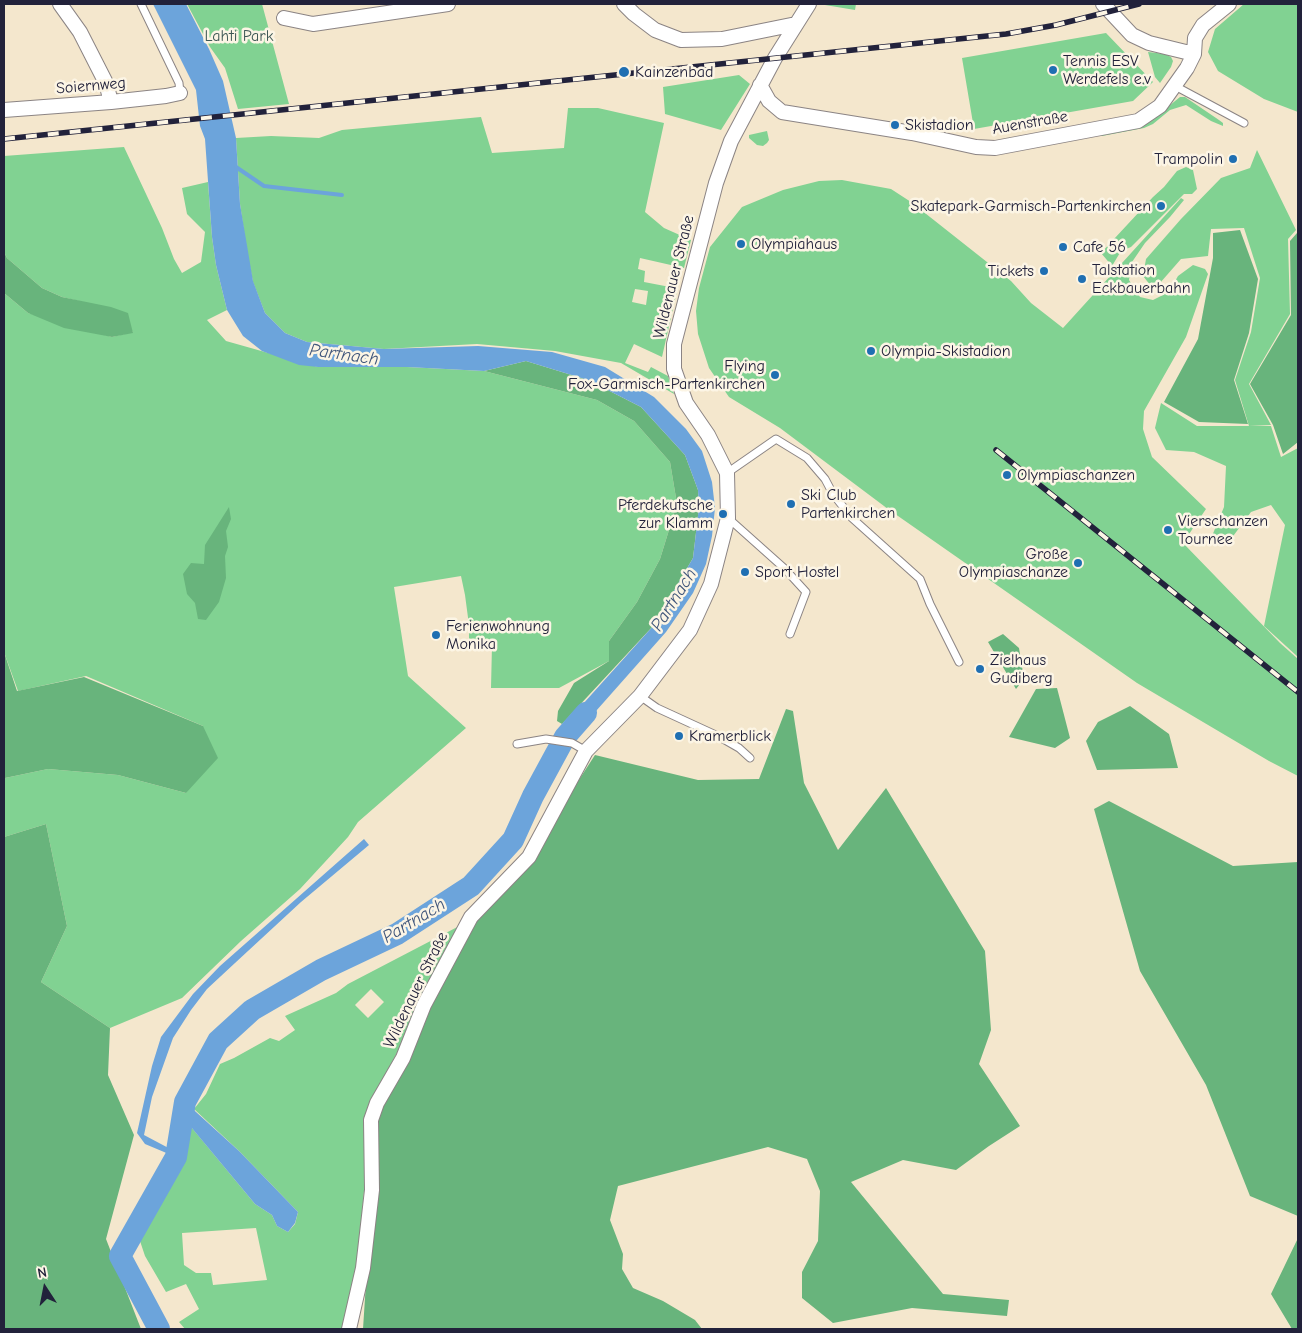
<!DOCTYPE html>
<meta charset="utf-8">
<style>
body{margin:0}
#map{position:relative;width:1302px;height:1333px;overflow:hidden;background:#f4e7cd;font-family:"Comic Neue",sans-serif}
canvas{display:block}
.frame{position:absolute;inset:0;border:5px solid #22223b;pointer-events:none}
.north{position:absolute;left:20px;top:1263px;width:50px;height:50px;-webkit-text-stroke:4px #fcf5e5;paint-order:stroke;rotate:349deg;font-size:14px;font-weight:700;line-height:20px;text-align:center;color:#22223b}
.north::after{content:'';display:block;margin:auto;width:18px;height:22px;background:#22223b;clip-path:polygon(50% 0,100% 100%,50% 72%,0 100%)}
</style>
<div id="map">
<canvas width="1302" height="1333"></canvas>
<div class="frame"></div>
<div class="north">N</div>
</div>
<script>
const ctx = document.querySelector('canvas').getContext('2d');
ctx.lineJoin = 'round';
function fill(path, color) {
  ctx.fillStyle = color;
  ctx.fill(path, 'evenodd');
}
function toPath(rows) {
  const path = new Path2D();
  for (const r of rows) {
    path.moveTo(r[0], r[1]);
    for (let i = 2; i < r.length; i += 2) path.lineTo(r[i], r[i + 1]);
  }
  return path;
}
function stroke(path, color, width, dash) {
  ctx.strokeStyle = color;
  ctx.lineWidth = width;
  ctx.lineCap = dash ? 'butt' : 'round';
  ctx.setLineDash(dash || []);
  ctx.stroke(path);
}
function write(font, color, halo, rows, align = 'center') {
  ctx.font = font + ' "Comic Neue",sans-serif';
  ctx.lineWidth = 5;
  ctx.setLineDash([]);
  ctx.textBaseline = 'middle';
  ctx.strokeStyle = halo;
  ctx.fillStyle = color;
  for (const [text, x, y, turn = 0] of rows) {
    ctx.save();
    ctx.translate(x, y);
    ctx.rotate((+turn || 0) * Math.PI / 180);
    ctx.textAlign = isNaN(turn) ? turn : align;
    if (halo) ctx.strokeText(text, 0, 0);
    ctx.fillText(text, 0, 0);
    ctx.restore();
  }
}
fill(toPath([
 [187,4,262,4,289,104,238,109,225,68,210,47],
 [826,4,856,4,855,10,825,5],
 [1244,4,1298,4,1298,112,1264,99,1218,71,1208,52,1215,29],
 [1106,33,1153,82,1133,101,974,129,962,58],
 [1148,52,1165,54,1171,57,1173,61,1171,67,1160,83,1155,77],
 [739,75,750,84,721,130,665,114,663,87],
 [1180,97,1185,97,1219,120,1223,123,1223,126,1211,121,1186,105,1170,110,1153,124,1144,128,1102,136,1097,135,1153,119],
 [568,108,598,108,664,123,645,212,664,228,691,240,684,268,640,258,638,269,645,271,644,282,670,287,672,279,679,282,662,357,634,344,625,363,648,372,651,367,668,376,674,394,621,363,555,351,477,344,384,349,307,342,285,333,265,313,253,282,247,252,240,204,236,138,271,136,319,138,342,130,481,117,492,153,564,148],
 [635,289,648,291,646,305,632,302],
 [767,131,769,140,767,143,763,146,757,145,749,138,749,135],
 [124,147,162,228,174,259,182,273,201,262,205,232,187,214,182,188,208,182,212,237,216,265,227,310,207,320,226,341,318,367,407,367,484,371,597,400,634,421,670,462,677,504,660,559,637,602,609,641,609,661,559,688,491,688,492,645,469,646,469,625,465,595,461,576,394,587,408,676,466,728,358,822,348,837,300,889,241,941,182,998,110,1028,41,982,67,926,46,824,4,837,5,778,48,769,118,775,186,793,203,726,86,676,18,691,4,652,4,293,28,313,112,337,133,332,83,302,62,297,42,288,7,258,4,252,4,156],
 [1257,150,1296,230,1288,239,1290,314,1249,384,1271,425,1249,426,1235,380,1251,332,1260,278,1244,228,1211,229,1208,256,1181,259,1160,283,1151,286,1143,276,1146,259,1181,219,1221,178,1250,168],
 [1186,167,1193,170,1197,189,1192,194,1184,194,1131,247,1121,251,1112,266,1101,253,1153,197,1164,187,1177,171],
 [842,180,891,189,911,202,1011,281,1031,303,1063,328,1181,198,1184,200,1170,217,1145,243,1132,262,1129,280,1140,297,1153,300,1169,292,1178,276,1193,265,1205,269,1208,274,1186,337,1144,411,1143,429,1152,457,1206,509,1183,543,1280,643,1298,659,1298,776,1269,761,1137,683,888,509,780,428,729,397,709,368,698,334,696,311,699,288,710,247,742,207,783,190,819,181],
 [1161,403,1197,426,1271,426,1281,457,1298,448,1298,657,1264,626,1285,525,1271,505,1251,512,1228,543,1220,543,1212,536,1224,507,1226,466,1194,452,1166,450,1155,428],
 [465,923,368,1108,366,1169,360,1235,350,1313,344,1329,185,1329,179,1322,199,1309,186,1284,166,1292,145,1256,140,1241,144,1220,158,1203,176,1170,187,1122,255,1204,272,1215,277,1226,288,1232,295,1224,298,1212,239,1151,194,1109,206,1094,220,1064,234,1058,270,1038,279,1041,295,1030,285,1016,336,993,348,984],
 [371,989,384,1002,368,1018,355,1005],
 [256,1228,267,1280,213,1285,211,1273,196,1273,184,1265,182,1233]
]), '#81d292');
fill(toPath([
 [1240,230,1258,279,1249,333,1234,380,1248,424,1199,422,1164,402,1198,339,1213,258,1213,233],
 [1297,233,1298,442,1283,454,1273,425,1250,384,1291,315,1290,241],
 [4,252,7,258,42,288,62,297,111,307,128,313,133,333,112,337,64,328,28,313,4,293],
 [526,361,588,380,641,407,685,455,698,490,699,507,693,558,654,625,562,724,557,721,558,711,574,683,609,661,609,641,637,602,660,559,677,504,670,462,634,421,597,400,484,371],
 [229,507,231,519,226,531,228,547,225,556,226,578,219,602,206,620,198,619,195,603,187,594,183,574,191,563,204,564,205,545],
 [1003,634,1019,648,1024,679,1016,689,988,642],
 [4,652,17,691,84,677,203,726,218,758,186,793,118,775,48,769,5,778,4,797],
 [1057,688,1070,738,1055,748,1009,737,1036,689],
 [1130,706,1169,734,1178,768,1097,770,1086,741,1098,722],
 [786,709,793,711,804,783,838,850,886,788,985,951,991,1030,979,1064,1020,1126,989,1146,956,1170,903,1160,851,1182,943,1294,1009,1300,1007,1316,912,1308,833,1323,802,1298,802,1272,818,1241,820,1191,807,1159,768,1147,618,1186,610,1220,623,1254,622,1269,633,1288,663,1301,695,1320,702,1329,363,1329,372,1190,371,1120,471,917,529,857,595,755,698,780,759,779],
 [1109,801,1233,866,1298,862,1298,1216,1250,1196,1206,1085,1140,971,1094,809],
 [46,824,67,926,41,982,110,1028,108,1075,134,1135,106,1239,141,1329,4,1329,4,837],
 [1298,1238,1298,1329,1292,1329,1271,1294]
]), '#68b47c');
fill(toPath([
 [153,4,186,4,209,49,223,81,236,138,240,204,253,281,265,313,285,333,307,342,384,349,478,346,552,352,605,367,654,397,686,429,702,451,712,482,715,508,712,536,706,564,693,593,666,632,573,737,556,734,654,625,693,558,699,507,698,490,685,455,641,407,588,380,526,361,484,371,407,367,318,367,299,365,262,351,243,336,227,310,216,265,212,237,205,139,200,126,196,90],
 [364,839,369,845,301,902,235,963,207,989,191,1010,173,1038,152,1097,144,1135,176,1152,176,1157,145,1144,137,1133,152,1066,161,1037,193,994,220,966],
 [185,1102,239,1151,298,1212,295,1223,288,1232,277,1226,272,1215,255,1204,191,1127,190,1119,184,1113]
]), '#6ca4db');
stroke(toPath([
 [236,167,264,186,342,195]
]), '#6ca4db', 4);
stroke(toPath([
 [159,1329,120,1256,176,1157,185,1102,218,1041,252,1010,321,970,397,934,471,886,513,840,533,796,565,737,586,713]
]), '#6ca4db', 22);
const service = toPath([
 [141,4,179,83,180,93],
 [1175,86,1244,123],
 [727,473,776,439,807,458,825,479,833,494,852,518,920,579,930,604,959,662],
 [728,518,784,568,806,592,790,634],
 [640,696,657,708,718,736,739,748,750,758],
 [517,744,546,739,572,743,586,751]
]);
const minor = toPath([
 [60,4,80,32,106,83,111,102],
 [624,4,634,14,655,30,681,40,722,39,796,24],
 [1103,4,1132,35,1149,43,1194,54],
 [284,18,313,24,448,4],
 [760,85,769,101,782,112,912,133,976,147,995,148,1138,121,1160,106,1187,68,1194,54,1195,38,1203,25,1229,4],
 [4,110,111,102,166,96,180,93],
 [349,1329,363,1268,372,1190,371,1120,377,1103,403,1058,424,1005,471,917,529,857,586,751,640,696,690,630,711,584,728,518,727,473,708,435,686,403,674,369,674,344,716,183,731,141,775,58,809,4]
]);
stroke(service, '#8b8484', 9);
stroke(minor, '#8b8484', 16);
stroke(service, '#fff', 7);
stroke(minor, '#fff', 14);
const rail = toPath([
 [4,139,1006,34,1056,25,1139,4],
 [996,450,1298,692]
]);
stroke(rail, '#22223b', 5.5);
stroke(rail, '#fcf5e5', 4, [11]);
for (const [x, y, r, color] of [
 [1053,70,5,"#1f6fb2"],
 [624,72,6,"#1f6fb2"],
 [895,125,5,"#1f6fb2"],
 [1233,159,5,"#1f6fb2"],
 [1161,206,5,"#1f6fb2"],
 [741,244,5,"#1f6fb2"],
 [1063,247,5,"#1f6fb2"],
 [1044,271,5,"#1f6fb2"],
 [1082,279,5,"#1f6fb2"],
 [871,351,5,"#1f6fb2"],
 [775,375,5,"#1f6fb2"],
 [1007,475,5,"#1f6fb2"],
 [791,504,5,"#1f6fb2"],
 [723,514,5,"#1f6fb2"],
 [1168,530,5,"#1f6fb2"],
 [1078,563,5,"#1f6fb2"],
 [745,572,5,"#1f6fb2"],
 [436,635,5,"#1f6fb2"],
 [980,669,5,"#1f6fb2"],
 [679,736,5,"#1f6fb2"]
]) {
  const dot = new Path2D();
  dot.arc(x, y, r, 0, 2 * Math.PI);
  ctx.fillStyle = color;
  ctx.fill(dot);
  stroke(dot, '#fcf5e5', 2);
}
write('16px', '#3e5755', '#fcf5e5', [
 ["Lahti Park",239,36]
]);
write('16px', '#22223b', '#fcf5e5', [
 ["Tennis ESV",1063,61],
 ["Werdefels e.v",1063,79],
 ["Kainzenbad",635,72],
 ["Skistadion",905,125],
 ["Trampolin",1223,159,"right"],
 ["Skatepark-Garmisch-Partenkirchen",1151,206,"right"],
 ["Olympiahaus",751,244],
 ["Cafe 56",1073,247],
 ["Talstation",1092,270],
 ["Eckbauerbahn",1092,288],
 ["Tickets",1034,271,"right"],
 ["Olympia-Skistadion",881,351],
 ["Flying",765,366,"right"],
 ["Fox-Garmisch-Partenkirchen",765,384,"right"],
 ["Olympiaschanzen",1017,475],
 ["Ski Club",801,495],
 ["Partenkirchen",801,513],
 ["Pferdekutsche",713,505,"right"],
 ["zur Klamm",713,523,"right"],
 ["Vierschanzen",1178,521],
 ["Tournee",1178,539],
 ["Große",1068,554,"right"],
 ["Olympiaschanze",1068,572,"right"],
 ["Sport Hostel",755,572],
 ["Ferienwohnung",446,626],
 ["Monika",446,644],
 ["Zielhaus",990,660],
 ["Gudiberg",990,678],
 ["Kramerblick",689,736]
], 'left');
write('16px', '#22223b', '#fcf5e5', [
 ["Soiernweg",91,86,-5],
 ["Auenstraße",1030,123,-10],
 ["Wildenauer Straße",674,277,-76],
 ["Wildenauer Straße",416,990,-64]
]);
write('italic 18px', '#40567b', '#fcf5e5', [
 ["Partnach",344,355,8],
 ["Partnach",674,600,-58],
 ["Partnach",414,921,-31]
]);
</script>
